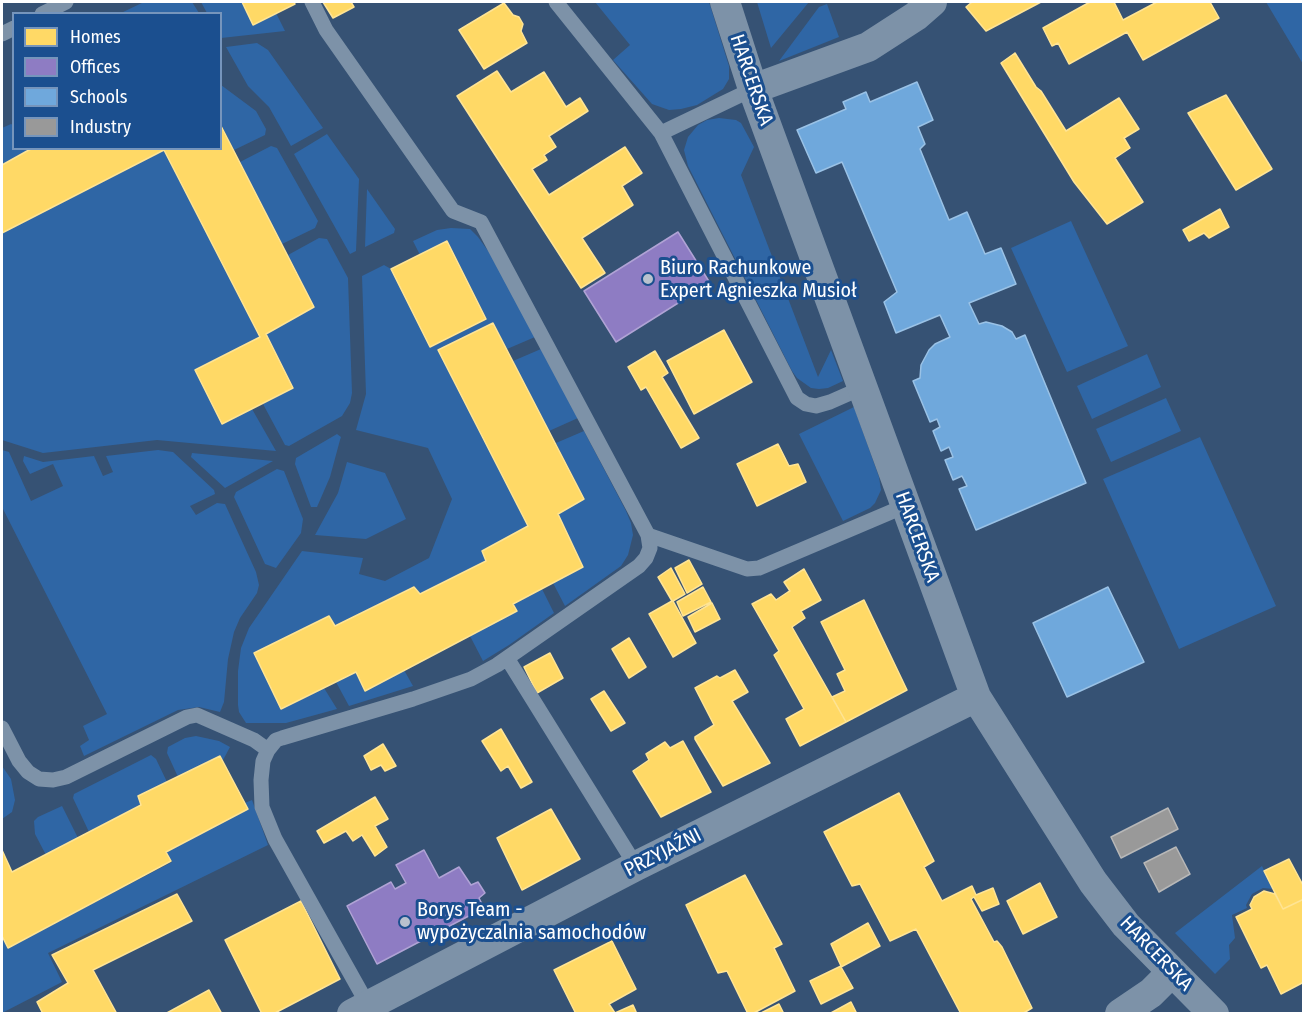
<!DOCTYPE html>
<meta charset="utf-8">
<style>
body{margin:0}
#map{position:relative;width:1305px;height:1015px;overflow:hidden;background:#365274;font-family:"Fira Sans Condensed",sans-serif}
canvas{display:block}
.frame{position:absolute;inset:0;border:3px solid #fff;pointer-events:none}
.legend{position:absolute;left:12px;top:12px;width:210px;height:138px;box-sizing:border-box;background:#1b4f8f;border:2px solid #7695bc;margin:0;padding:8px 10px;list-style:none;font-size:18px;color:#fff}
.legend li{display:flex;align-items:center;gap:12px;height:30px}
.legend b{width:30px;border:2px solid #7695bc}
</style>
<div id="map">
<canvas width="1305" height="1015"></canvas>
<div class="frame"></div>
<ul class="legend">
<li><b style="height:16px;background:#ffd966"></b>Homes</li>
<li><b style="height:16px;background:#8e7cc3"></b>Offices</li>
<li><b style="height:16px;background:#6fa8dc"></b>Schools</li>
<li><b style="height:16px;background:#999"></b>Industry</li>
</ul>
</div>
<script>
const ctx = document.querySelector('canvas').getContext('2d');
ctx.lineJoin = 'round';
function fill(path, color) {
  ctx.fillStyle = color;
  ctx.fill(path, 'evenodd');
}
function toPath(rows) {
  const path = new Path2D();
  for (const r of rows) {
    path.moveTo(r[0], r[1]);
    for (let i = 2; i < r.length; i += 2) path.lineTo(r[i], r[i + 1]);
  }
  return path;
}
function stroke(path, color, width, dash) {
  ctx.strokeStyle = color;
  ctx.lineWidth = width;
  ctx.lineCap = dash ? 'butt' : 'round';
  ctx.setLineDash(dash || []);
  ctx.stroke(path);
}
function write(font, color, halo, rows, align = 'center') {
  ctx.font = font + ' "Fira Sans Condensed",sans-serif';
  ctx.lineWidth = 6;
  ctx.setLineDash([]);
  ctx.textBaseline = 'middle';
  ctx.strokeStyle = halo;
  ctx.fillStyle = color;
  for (const [text, x, y, turn = 0] of rows) {
    ctx.save();
    ctx.translate(x, y);
    ctx.rotate((+turn || 0) * Math.PI / 180);
    ctx.textAlign = isNaN(turn) ? turn : align;
    if (halo) ctx.strokeText(text, 0, 0);
    ctx.fillText(text, 0, 0);
    ctx.restore();
  }
}
fill(toPath([
 [144,2,192,2,199,13,121,13],
 [201,2,242,2,253,25,276,13,285,31,221,38,220,14,207,13],
 [595,2,709,2,729,66,729,79,723,89,697,105,681,109,669,110,652,104,613,60,630,45],
 [757,2,809,2,771,48],
 [1266,2,1303,2,1303,64],
 [827,4,839,37,779,61,819,7],
 [257,43,268,50,323,128,291,146,269,107,248,86,226,47],
 [221,85,256,111,266,129,265,135,234,150,221,124],
 [719,118,736,120,741,123,754,147,741,175,818,377,831,350,843,381,828,388,819,389,811,388,797,378,792,371,688,166,684,150,688,137,698,125,707,120],
 [11,124,13,125,14,148,26,149,27,151,2,165,2,128],
 [327,134,359,179,356,251,350,254,294,154],
 [271,146,277,148,318,221,315,228,282,244,240,162],
 [164,150,260,337,195,370,222,424,252,409,276,451,157,440,43,453,2,440,2,233],
 [367,189,395,229,394,233,365,247],
 [1071,221,1128,346,1067,372,1011,248],
 [451,228,470,229,478,237,491,255,535,337,507,349,493,323,439,350,528,526,482,551,486,561,420,594,413,587,335,626,329,616,255,653,281,709,324,688,337,709,286,723,246,723,239,712,238,705,238,671,241,648,249,628,302,551,363,558,359,574,385,581,429,558,452,499,428,448,356,430,366,394,362,276,384,265,391,269,431,347,486,320,447,242,420,255,413,241,437,230],
 [319,238,327,239,348,278,352,393,350,403,342,416,289,446,285,445,263,404,293,388,266,334,314,307,288,255],
 [541,349,578,418,549,431,513,361],
 [1147,354,1161,387,1092,419,1077,386],
 [1166,398,1181,431,1111,462,1096,429],
 [854,407,879,477,881,490,875,503,870,508,843,521,799,434],
 [584,431,626,511,631,523,633,535,628,555,621,566,565,606,553,583,583,567,558,514,584,498,556,443],
 [337,434,341,437,340,440,330,477,317,507,311,507,295,464,296,458],
 [1200,437,1276,606,1179,649,1103,479],
 [2,450,9,452,31,501,63,486,53,464,30,474,23,461,24,456,43,462,94,456,103,476,113,472,106,456,158,450,173,452,214,490,215,494,190,506,196,515,217,503,225,504,256,572,259,585,257,593,240,618,234,632,228,659,224,702,220,712,199,707,178,710,84,756,80,746,89,740,83,726,107,714,2,507],
 [192,453,273,461,225,488,191,457],
 [347,462,385,473,406,519,366,539,315,535,338,493],
 [277,469,284,471,303,519,301,533,276,568,265,564,234,497,236,492],
 [542,589,554,613,509,645,483,661,470,636,516,611,513,604],
 [404,670,413,686,349,706,336,682,356,672,365,691],
 [196,736,219,741,230,747,223,760,220,756,178,777,167,753,168,747,185,738],
 [151,755,156,759,167,782,138,796,141,805,89,832,73,798,74,794],
 [2,766,11,779,15,800,12,812,2,819],
 [252,800,268,845,48,953,62,982,2,1013,2,936,8,948,172,862,166,852,248,809,245,803],
 [62,806,78,838,46,855,35,834,34,821,38,817],
 [1262,866,1273,889,1263,888,1252,894,1246,905,1247,908,1232,915,1235,938,1229,945,1230,959,1215,974,1175,933]
]), '#2f66a5');
const homes = toPath([
 [242,2,294,2,295,4,253,25,242,2],
 [323,2,351,2,354,7,333,18,323,2],
 [972,2,1041,2,986,31,966,7,972,2],
 [1090,2,1114,2,1123,20,1157,2,1210,2,1219,18,1143,60,1127,32,1069,64,1058,43,1052,46,1043,28,1090,2],
 [504,3,513,15,519,17,523,24,521,31,527,43,484,69,459,30,504,3],
 [1015,53,1036,87,1041,91,1066,131,1119,98,1139,129,1124,138,1130,148,1115,158,1143,202,1107,224,1074,182,1001,63,1015,53],
 [497,71,511,92,544,72,566,107,580,98,588,111,549,136,556,147,544,155,547,160,532,169,549,195,625,147,642,173,622,186,633,205,582,238,605,273,581,288,457,96,497,71],
 [1226,95,1272,169,1236,190,1188,113,1226,95],
 [220,124,314,307,266,334,293,388,222,424,195,370,260,337,164,150,2,233,2,165,27,151,33,148,220,148,220,124],
 [1220,209,1229,227,1209,238,1204,233,1189,241,1183,230,1220,209],
 [447,241,486,319,430,347,391,269,447,241],
 [493,323,584,499,558,514,583,567,513,604,517,611,365,691,356,672,281,709,254,653,329,616,335,626,414,587,420,594,486,561,482,551,528,526,438,350,493,323],
 [724,330,752,382,694,414,667,361,724,330],
 [655,351,668,373,662,377,699,438,681,448,646,387,641,390,628,367,655,351],
 [778,444,789,466,798,464,806,482,757,506,737,464,778,444],
 [689,560,702,584,687,593,675,568,689,560],
 [671,568,685,594,673,601,696,643,673,657,649,614,672,601,658,577,671,568],
 [804,569,821,600,801,611,805,618,792,627,846,722,800,746,786,719,804,709,774,655,779,651,752,604,771,594,776,600,788,592,790,591,784,582,804,569],
 [703,587,711,602,683,616,677,602,703,587],
 [864,600,907,690,846,722,832,697,845,691,837,674,845,670,821,622,864,600],
 [712,603,720,619,695,632,688,617,712,603],
 [629,638,646,667,629,678,612,649,629,638],
 [550,653,563,678,537,693,524,667,550,653],
 [735,670,748,692,732,701,770,763,723,786,695,739,695,737,714,725,695,688,717,676,720,678,735,670],
 [604,691,625,723,611,731,591,699,604,691],
 [501,729,532,782,521,788,508,766,501,771,482,741,501,729],
 [683,741,711,792,661,817,633,771,649,760,646,754,665,742,670,748,683,741],
 [383,744,396,766,385,771,381,765,371,770,364,756,383,744],
 [220,756,248,809,166,852,171,861,8,948,2,936,2,850,12,872,141,805,138,796,220,756],
 [899,793,934,861,924,867,942,901,972,886,976,895,993,888,999,904,982,911,974,897,971,899,994,942,997,941,1002,947,1032,1008,1022,1014,961,1014,916,929,890,941,860,884,852,886,824,832,899,793],
 [375,797,388,819,375,826,387,847,375,856,362,835,353,841,346,831,324,843,317,831,375,797],
 [551,809,580,859,522,890,497,838,551,809],
 [1289,859,1304,887,1304,899,1283,909,1264,871,1289,859],
 [745,875,782,944,774,948,795,991,752,1014,748,1014,727,971,718,973,686,905,745,875],
 [1040,883,1057,917,1023,934,1007,901,1040,883],
 [1264,891,1275,894,1283,909,1304,899,1304,982,1281,994,1267,965,1261,968,1236,917,1252,909,1250,905,1254,897,1264,891],
 [177,894,192,921,93,970,117,1014,43,1014,37,1002,68,983,52,955,177,894],
 [301,901,340,979,273,1014,262,1014,225,940,301,901],
 [868,923,880,946,841,967,853,988,821,1004,810,981,841,966,831,944,868,923],
 [612,941,636,989,609,1004,615,1013,633,1005,637,1014,576,1014,554,970,612,941],
 [209,990,222,1014,165,1014,209,990],
 [851,1002,857,1014,829,1014,851,1002],
 [779,1004,784,1014,759,1014,779,1004]
]);
fill(homes, '#ffd966');
stroke(homes, '#ffe494', 1.5);
const offices = toPath([
 [678,232,710,283,616,342,584,291,678,232],
 [424,850,439,878,459,867,471,885,478,882,485,893,479,898,484,908,377,964,347,906,391,882,395,889,406,883,396,865,424,850]
]);
fill(offices, '#8e7cc3');
stroke(offices, '#b0a3d5', 1.5);
const schools = toPath([
 [917,82,933,120,918,127,925,144,920,149,949,220,967,212,985,254,1001,248,1016,284,969,303,979,324,986,322,1002,326,1012,332,1016,339,1025,335,1086,483,976,530,959,489,967,486,962,476,953,480,945,460,953,457,949,447,941,451,933,431,940,427,937,419,930,422,913,381,920,378,921,365,929,350,935,344,950,337,940,315,896,333,884,302,897,292,842,162,816,173,797,130,846,109,843,102,866,92,870,102,917,82],
 [1108,587,1144,662,1067,697,1033,623,1108,587]
]);
fill(schools, '#6fa8dc');
stroke(schools, '#9ac2e6', 1.5);
const industry = toPath([
 [1168,808,1178,829,1121,858,1111,837,1168,808],
 [1176,847,1190,874,1159,892,1144,863,1176,847]
]);
fill(industry, '#999');
stroke(industry, '#b8b8b8', 1.5);
stroke(toPath([
 [312,2,326,30,453,211,481,222,648,535,747,569,759,568,905,506],
 [556,2,661,133,797,398,806,404,816,406,830,402,864,387],
 [42,14,66,2],
 [2,34,14,28],
 [661,133,753,89],
 [507,658,636,866],
 [2,728,19,761,28,772,39,779,53,780,66,777,187,717,197,715,254,740,268,750],
 [368,1005,275,839,262,807,261,780,263,761,268,750,276,740,282,738,413,699,471,679,497,665,639,566,646,558,650,548,648,535]
]), '#7d92a8', 15);
stroke(toPath([
 [725,2,753,89,976,697,1093,882,1126,925,1214,1014],
 [753,89,868,47,916,16,932,2],
 [352,1014,636,866,976,697],
 [1120,1014,1151,993,1172,972]
]), '#7d92a8', 30);
for (const [x, y, r, color] of [
 [648,279,6,"#b9c2ce"],
 [405,922,6,"#b9c2ce"]
]) {
  const dot = new Path2D();
  dot.arc(x, y, r, 0, 2 * Math.PI);
  ctx.fillStyle = color;
  ctx.fill(dot);
  stroke(dot, '#1b4f8f', 2);
}
write('20px', '#fff', '#1b4f8f', [
 ["HARCERSKA",751,80,71],
 ["HARCERSKA",917,537,70],
 ["PRZYJAŹNI",663,853,-27],
 ["HARCERSKA",1156,954,46]
]);
write('20px', '#fff', '#1b4f8f', [
 ["Biuro Rachunkowe",660,268],
 ["Expert Agnieszka Musioł",660,291],
 ["Borys Team -",417,910],
 ["wypożyczalnia samochodów",417,933]
], 'left');
</script>
